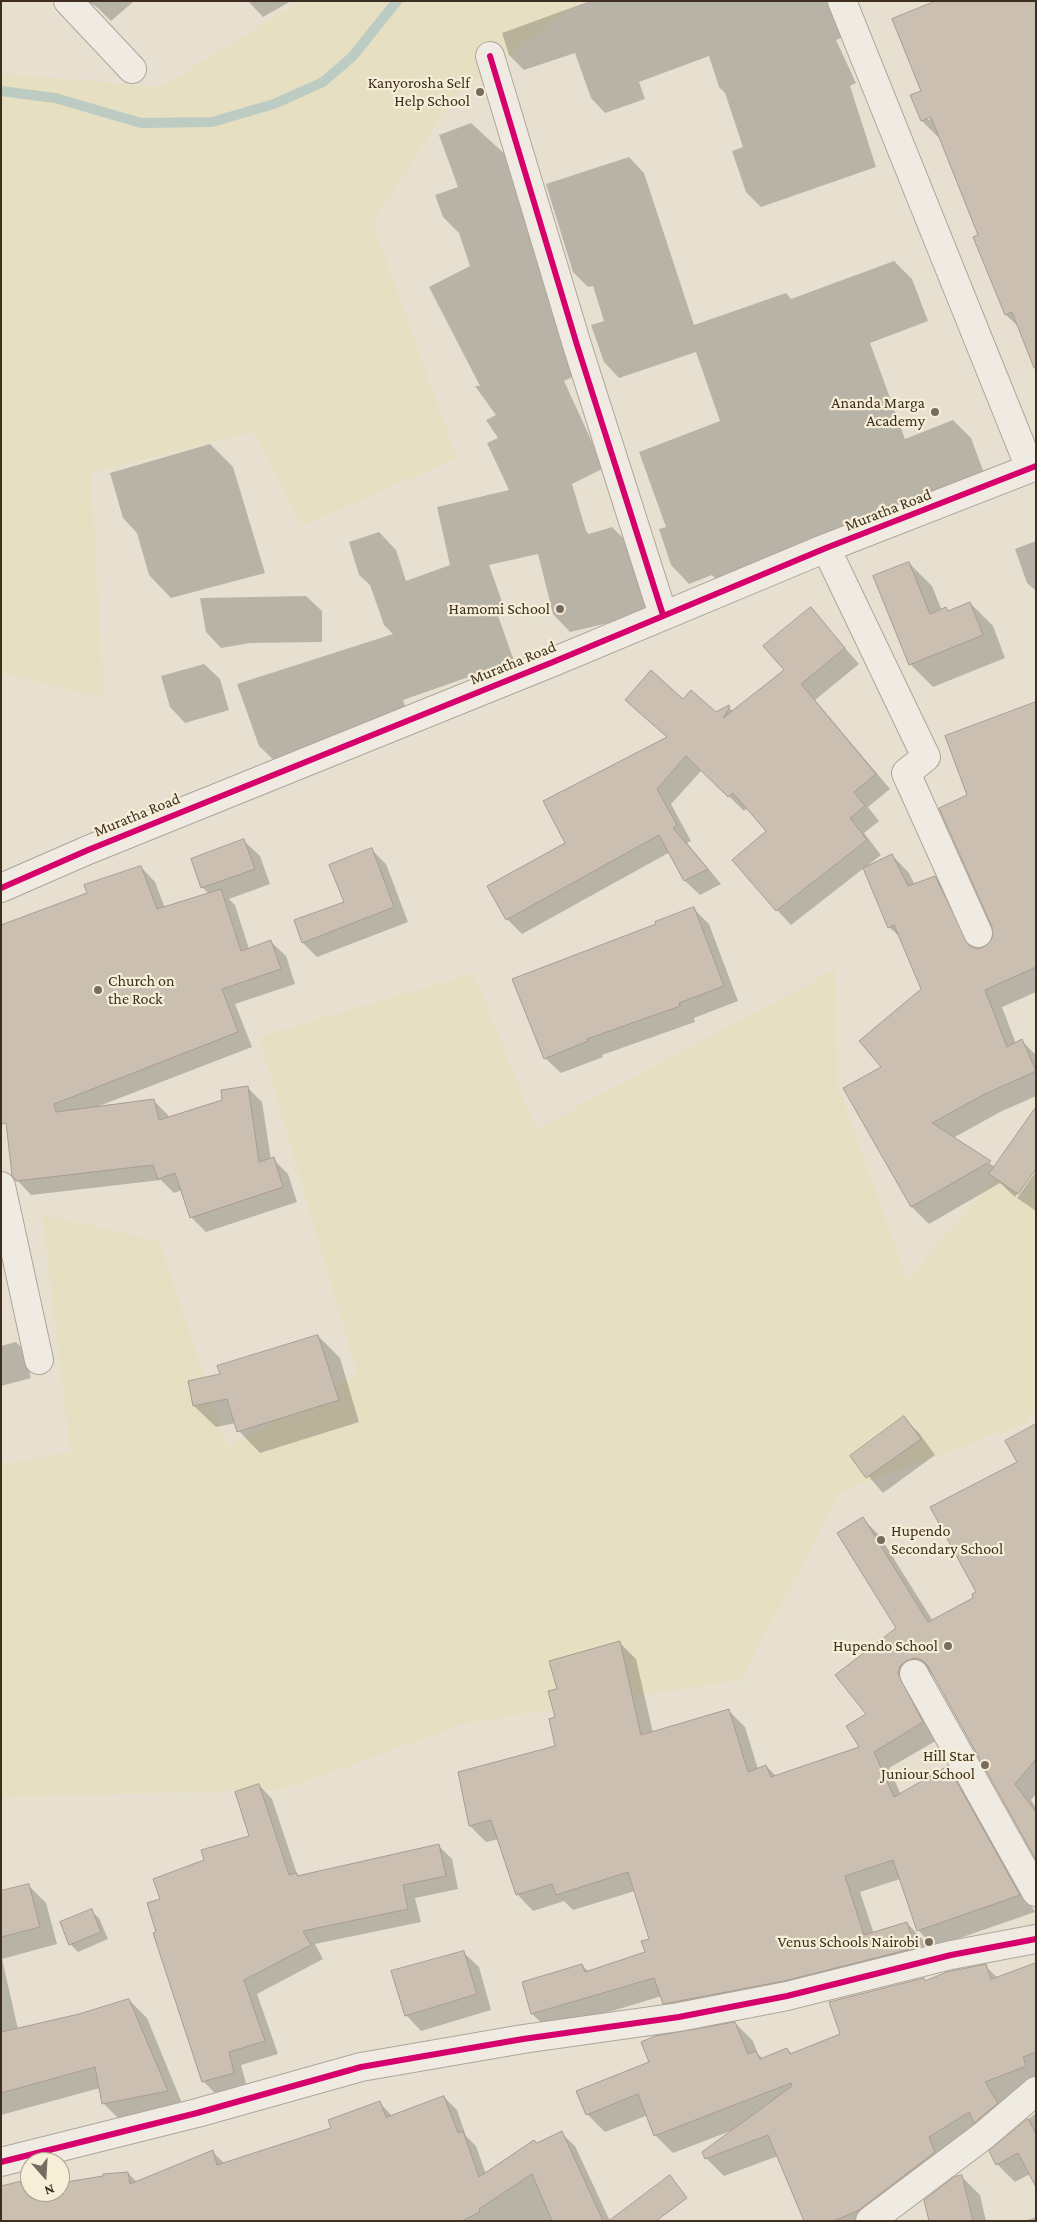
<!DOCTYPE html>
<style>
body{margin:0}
#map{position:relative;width:1037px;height:2222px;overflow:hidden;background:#e7e0d1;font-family:"Crimson Pro",serif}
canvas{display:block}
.frame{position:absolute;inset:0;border:2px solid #3d2e20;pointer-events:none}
.north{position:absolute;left:20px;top:2152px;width:50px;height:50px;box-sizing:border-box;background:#f7eed8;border:1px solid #ada18e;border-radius:50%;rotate:161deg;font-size:14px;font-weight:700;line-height:20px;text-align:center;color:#3d2e20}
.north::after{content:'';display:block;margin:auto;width:18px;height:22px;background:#786c5e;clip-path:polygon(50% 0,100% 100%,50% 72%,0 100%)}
</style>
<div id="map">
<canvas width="1037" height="2222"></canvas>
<div class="frame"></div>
<div class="north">N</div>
</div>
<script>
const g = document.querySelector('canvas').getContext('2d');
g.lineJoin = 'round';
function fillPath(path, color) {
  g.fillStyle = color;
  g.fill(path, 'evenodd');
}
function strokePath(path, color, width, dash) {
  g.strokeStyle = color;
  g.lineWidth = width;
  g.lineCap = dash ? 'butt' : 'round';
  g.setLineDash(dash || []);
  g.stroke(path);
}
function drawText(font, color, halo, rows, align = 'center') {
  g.font = font + ' "Crimson Pro",serif';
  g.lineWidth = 4.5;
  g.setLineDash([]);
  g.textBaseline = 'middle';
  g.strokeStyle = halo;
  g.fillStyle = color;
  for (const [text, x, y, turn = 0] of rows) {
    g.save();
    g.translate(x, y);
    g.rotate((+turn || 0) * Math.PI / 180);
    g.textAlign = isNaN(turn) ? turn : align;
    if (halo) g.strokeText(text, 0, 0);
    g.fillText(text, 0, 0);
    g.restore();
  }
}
const farmland = new Path2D(`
 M300,1h283l-129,96 -81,126 84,235 -155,68 -48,-94 -163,41 13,226 -103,-26v-600l160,14z
 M836,969l2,117 69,193 129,-147v273l-8,17 -187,70 -100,188 -274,43 -183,66 -283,9v-334l69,-12 -28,-238 117,27 69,206 129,-73 -98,-337 215,-64 62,156z`);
const shadow = new Path2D(`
 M79,1h55l-23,20 -13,-13 -6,-4 -10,1z
 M248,1h43l-28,16z
 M590,1h243l10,36 -7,3 20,43 -6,3 26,81 -115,40 -15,-15 -14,-41 11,-4 -18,-54 -6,-6 -10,-31 -70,26 6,17 -40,14 -14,-15 -16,-45 -51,17 -15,-15 -7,-22z
 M1036,1v369l-16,-42 -14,-13 -31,-77 5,-2 -40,-100 -2,1 -16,-16 1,-30zM938,115l-10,5v-3z
 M471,123l38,35 72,215 -17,8 40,87 -32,16 14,47 3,3 23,-7 18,18 27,70 -36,5 -51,12 -17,-18 -15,-60 -49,11 16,45 -8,3 17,48 -111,39 6,18 -132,45 -18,-17 -22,-62 156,-50 -9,-9 -14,-40 -11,-10 -10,-33 30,-10 17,18 10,31 44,-16 -13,-58 72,-17 -22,-47 11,-5 -12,-18 10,-5 -21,-29h5l-51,-99 41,-21 -11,-33 -16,-16 -8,-22 23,-8 -19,-52z
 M629,157l15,16 50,152 92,-32 5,6 103,-38 18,18 16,42 -58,22 35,96 48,-19 18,18 13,35 -230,89 6,13 -41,7 -7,-7 -23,9 -18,-19 -12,-36 7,-2 -27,-75 81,-31 -24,-69 -77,26 -15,-16 -13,-37 13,-4 -11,-35 -5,1 -15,-15 -27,-88z
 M210,444l23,23 32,106 -94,25 -22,-23 -12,-42 -14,-15 -13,-45z
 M1036,541v50l-9,-8 -12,-34z
 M909,563l23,23 10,25 4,-2 3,3 21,-9 23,23 12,32 -72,29 -23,-23z
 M306,596l16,15v31l-72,1 -29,5 -15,-16 -6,-34z
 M811,609l48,55 -44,36 75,89 -22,18 11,14 -15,12 17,22 -14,11 25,-11 17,18 6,12 20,-8 17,18 25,55 7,-1 8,-7 3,-8 -26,-138 67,-93v289l-34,15 14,37 6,-3 14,14v41l-36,16 -47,26 42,29h41l-21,30 -15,-14 -71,41 -17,-17 -68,-118 39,-22 39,-77 -21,-52 -12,-11 -25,-59 -73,57 -14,-15 -9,-78 -21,-24 -3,3 -42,-41 -31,34 20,37 -4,2 34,41 -21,11 -15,-14 -15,-29 -148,82 -15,-15 59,-75 102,-106 -27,-24 42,-14 33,13 12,-6 5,4 52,-40z
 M204,664l16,15 9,31 -44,13 -15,-16 -9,-31z
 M244,841l16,15 10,28 -41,15 6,6 14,44 22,-7 15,14 9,28 -60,20 17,43 -153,59 54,-6 15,15 1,4 55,-18 23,-14 15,15 9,58 2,-1 15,15 9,28 -91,30 -15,-15 -9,-27 -8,3 -13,-13 -130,15 -14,-15 72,-286 52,-27 14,15 10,26 44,-14 -7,-7z
 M372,850l14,14 22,58 -91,35 -14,-14 42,-40z
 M694,909l15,15 29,77 -44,17 1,4 -93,33 1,2 -42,16 -16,-15 113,-133z
 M1036,1171v40l-19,-13z
 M318,1336l22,22 19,64 -99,31 -21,-22 -3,-8 -20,4 -22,-21 27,-31z
 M16,1342l8,8 7,28 -30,8v-40z
 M904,1418l15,15 16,22 -52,38 -32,-37z
 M1036,1425v369l-5,6 5,8v49l-102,-182 -12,2 17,62 -50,29 12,27 46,-28 16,17 72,128 -101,35 -16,-17 -18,-51 -40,13 14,42 33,-11 16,17 7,24 -250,55 -16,-16 -2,-7 -113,34 -17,-16 -9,-31 59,-18 7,7 57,-19 5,-14 -16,-48 -62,19 -9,-9 -31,10 -16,-17 -18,-55 -13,3 -16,-16 -11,-53 97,-26 3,-57 61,-47 16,16 17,74 75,-23 17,17 13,42 8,-3 10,10 85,-28 7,-34 29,-86 -34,-109 16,16 54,86 42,-23 43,-136z
 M259,1785l13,14 26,78 140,-32 14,14 6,30 -43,9 6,24 -106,22 8,15 -66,35 21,60 -37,11 6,22 -31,7 -13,-13 -46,-148 5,-33 44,-39 44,-24z
 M28,1885l18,18 11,41 -55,15 16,70 61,-14 50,-15 18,18 37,90 -63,13 -18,-18 -3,-15 -99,27v-223z
 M91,1911l8,7 9,21 -30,13 -8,-8z
 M463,1952l16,15 12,43 -70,21 -15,-16z
 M1036,1964v140l-149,117h-81l-28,-65 -54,20 -18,-18 27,-28 -60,23 -18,-18 -7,-20 -43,17 -18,-18 64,-51 84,-40 18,18 5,13 5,5 24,-10 5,5 50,-20 81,-55 3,3 59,-16 13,12z
 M444,2097l13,13 9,26 10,10 10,28 75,-41 14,13 35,75h-253l23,-118 12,13z
 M1036,2113v71l-6,-10 -15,8 -18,-18 -7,-13z
 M213,2152l12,12 -224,57 29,-40v11h30v-11l4,3 64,-11 9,9z
 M962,2177l18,18 6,26h-55z
 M1036,2217v4h-12z`);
const stream = new Path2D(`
 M1,91l54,7 86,25 71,-1 62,-18 49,-22 29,-25 45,-56`);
const building = new Path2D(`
 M936,1h100v367h-2l-22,-56 -7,3 -32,-78 5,-2 -47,-118 -10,4 -11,-26 11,-4 -29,-72z
 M909,562l21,52 16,-7 2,4 22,-9 13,33 -74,30 -36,-89z
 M811,607l34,41 -44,36 75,90 -22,18 11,14 -15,12 17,22 -91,71 -44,-51 34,-29 -33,-38 -5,4 -42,-41 -29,33 20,36 -4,3 35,41 -24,12 -25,-46 -153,85 -19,-34 78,-43 -22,-42 124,-64 -42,-37 26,-30 32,29 8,-9 25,22 13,-7 1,2 -7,11 61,-48 -21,-24z
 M1036,702v265l-51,23 22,57 15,-8 14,32 -53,24 -51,28 59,38 -80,46 -68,-119 38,-21 -22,-26 62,-52 -27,-64 -6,3 -25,-60 29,-14 16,32 27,-10 34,69 8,4 7,-2 6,-5 3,-7 -1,-8 -53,-119 28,-13 -22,-59z
 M244,839l11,30 -54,19 -10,-29z
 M372,848l22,59 -92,36 -8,-23 50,-18 -15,-37z
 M141,866l16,43 64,-20 20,62 30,-11 10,29 -59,20 16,43 -184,72 2,8 98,-13 5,21 63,-20 -1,-10 27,-4 11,76 15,-5 9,30 -93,31 -15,-45 -17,6 -5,-14 -137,16 -4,-6 -6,-52 -5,1v-199l86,-32 -3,-8z
 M694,907l30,79 -45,17 1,3 -93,33 1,2 -44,18 -32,-80 144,-55 -1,-2z
 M1036,1107v62l-18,25 -29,-20z
 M318,1335l21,65 -102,32 -10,-33 -34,7 -5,-25 32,-7 -3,-8z
 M904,1416l17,23 -55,39 -16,-22z
 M1036,1424v335l-21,25 21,28v48l-108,-194 -6,-6 -8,-2 -8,3 -6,5 -2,8 25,48 -49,30 20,45 54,-31 72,129 -103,36 -24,-71 -48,16 19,59 43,-13 8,26 -131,33 -121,23 -9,-26 -123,36 -9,-32 60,-18 3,8 60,-20 -4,-11 8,-2 -21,-67 -72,23 -4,-11 -36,11 -25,-75 -22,6 -11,-54 97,-26 -6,-27 6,-2 -7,-26 9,-2 -8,-28 71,-20 21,94 88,-26 19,63 18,-7 5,12 88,-30 -13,-21 20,-12 -31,-39 61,-47 -59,-95 26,-16 65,105 45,-24 -1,-4 4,-2 -46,-85 87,-45 -12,-21z
 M259,1784l30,91 8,-2v3l142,-32 7,32 -43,9 5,24 -105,22 8,14 -67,35 21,61 -36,11 5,21 -32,9 -49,-149 3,-1 -9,-29 13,-4 -7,-20 51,-19 -3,-10 48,-14 -14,-44z
 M29,1884l11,43 -39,10v-46z
 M92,1909l9,23 -32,13 -9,-23z
 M464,1951l13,43 -72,22 -14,-45z
 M1036,1963v89l-13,5 3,9 -41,16 13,21 -24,20 -5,-11 -40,25 6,15 -76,58 -25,11h-30l-36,-86 -63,24 -3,-7 90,-66 -1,-3 -137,53 -16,-42 -52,21 -10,-24 73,-29 -8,-20 14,-6 80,-14 13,32 8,-3 4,8 27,-11 3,6 50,-20 -11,-32 95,-24 1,3 22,-9 39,-8 5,15z
 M129,1999l39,92 -66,13 -7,-37 -94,26v-61l78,-18z
 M444,2096l14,37 5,-2 16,46 55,-37 3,3 25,-12 41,90h-51l-20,-47 -53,35 1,3 -18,9h-461v-35l29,-7v13h30v-9l43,-7v-2l25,-2 2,12 83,-34 4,15 114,-37 -3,-8 52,-19 6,16z
 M1028,2119l8,15v53l-18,-34 -22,12 -7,-14z
 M670,2175l17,23 -31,23h-47z
 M962,2175l11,46h-44l-5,-21 30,-23z`);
const street = new Path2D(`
 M68,1l64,68
 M842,1l188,467
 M490,56l87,289 86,270
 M826,548l100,209 -20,16 72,160
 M1,888l87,-38 465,-188 273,-114 210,-82
 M1,1186l38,174
 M914,1674l122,218
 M1,2162l196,-49 164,-46 162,-28 156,-22 108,-21 164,-41 85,-16
 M870,2221l113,-85 53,-45`);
const cycleway = new Path2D(`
 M490,56l87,289 86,270
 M1,888l87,-38 465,-188 273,-114 210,-82
 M1,2162l196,-49 164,-46 162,-28 156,-22 108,-21 164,-41 85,-16`);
const markers = [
 [480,92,5,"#786c5e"],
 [935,412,5,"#786c5e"],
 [560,609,5,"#786c5e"],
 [98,990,5,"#786c5e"],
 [881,1540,5,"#786c5e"],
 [948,1646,5,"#786c5e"],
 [985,1765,5,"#786c5e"],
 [929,1942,5,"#786c5e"]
];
const poiNames = [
 ["Kanyorosha Self",470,83],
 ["Help School",470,101],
 ["Ananda Marga",925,403],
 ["Academy",925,421],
 ["Hamomi School",550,609],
 ["Church on",108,981,"left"],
 ["the Rock",108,999,"left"],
 ["Hupendo",891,1531,"left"],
 ["Secondary School",891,1549,"left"],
 ["Hupendo School",938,1646],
 ["Hill Star",975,1756],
 ["Juniour School",975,1774],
 ["Venus Schools Nairobi",919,1942]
];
const streetNames = [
 ["Muratha Road",888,510,-21],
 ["Muratha Road",513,663,-22],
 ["Muratha Road",137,815,-22]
];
fillPath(farmland, '#e6dfc2');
fillPath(shadow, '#0003');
strokePath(stream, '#bcccc2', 10);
fillPath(building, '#cbbfb2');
strokePath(building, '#a89c90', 1);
strokePath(street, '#ada599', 30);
strokePath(street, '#efebe3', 28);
strokePath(cycleway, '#d6006c', 6);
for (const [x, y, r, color] of markers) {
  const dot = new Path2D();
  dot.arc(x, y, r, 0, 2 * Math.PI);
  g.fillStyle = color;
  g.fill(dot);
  strokePath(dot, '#f7eed8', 2);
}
drawText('16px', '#3d2e20', '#f7eed8', poiNames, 'right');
drawText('16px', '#3d2e20', '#f7eed8', streetNames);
</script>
